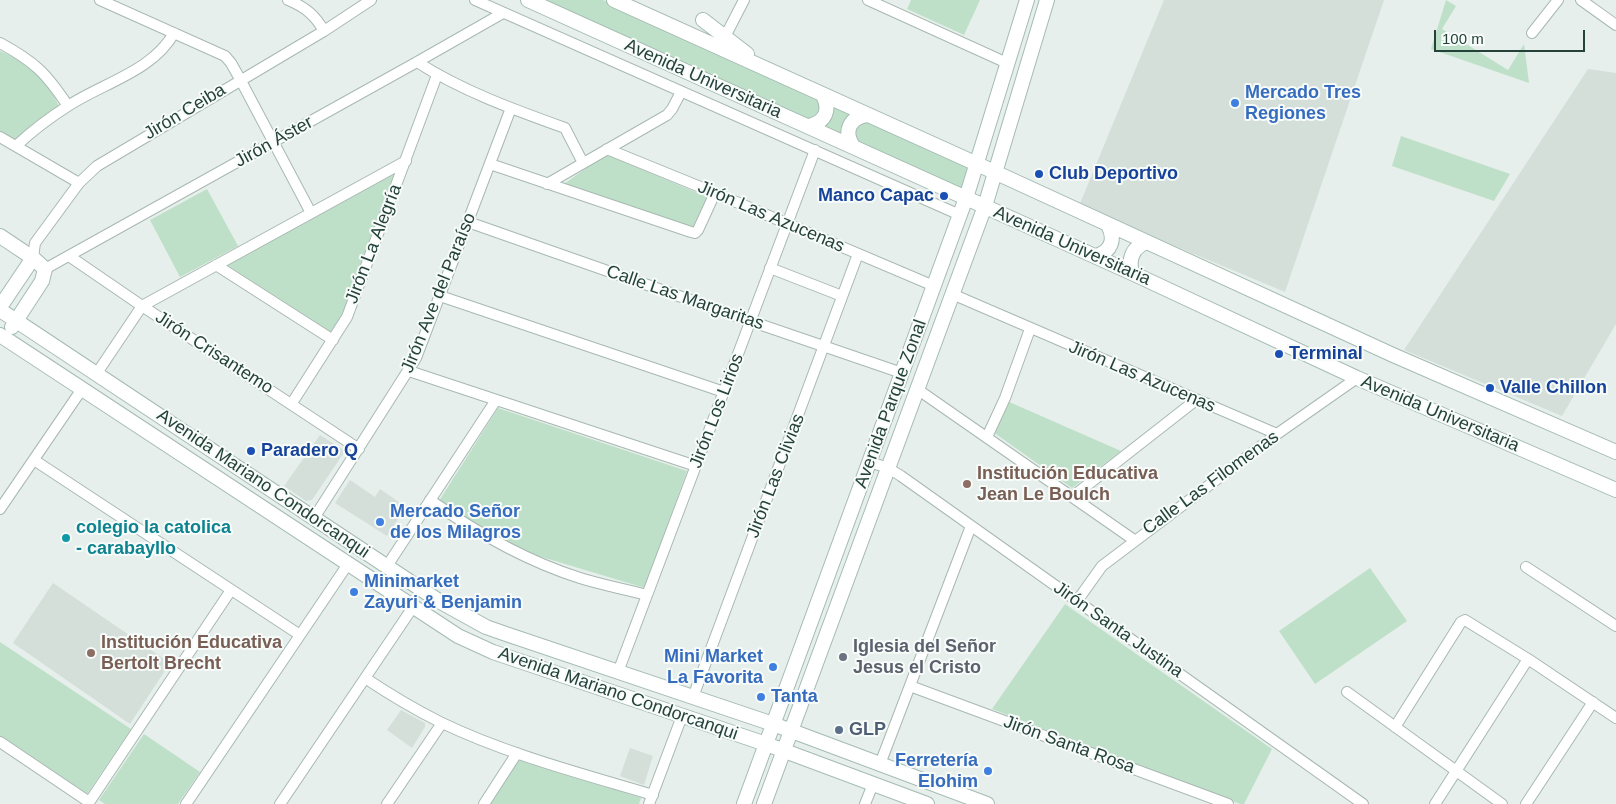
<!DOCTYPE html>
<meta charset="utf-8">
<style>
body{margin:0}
#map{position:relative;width:1616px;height:804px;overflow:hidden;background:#e6efeb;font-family:Arial,sans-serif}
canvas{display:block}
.scale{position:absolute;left:1434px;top:30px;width:151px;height:22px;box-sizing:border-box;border:2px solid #24423a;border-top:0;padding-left:6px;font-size:15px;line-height:18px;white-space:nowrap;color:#24423a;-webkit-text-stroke:4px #f7fbf9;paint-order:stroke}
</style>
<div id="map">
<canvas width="1616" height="804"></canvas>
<div class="scale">100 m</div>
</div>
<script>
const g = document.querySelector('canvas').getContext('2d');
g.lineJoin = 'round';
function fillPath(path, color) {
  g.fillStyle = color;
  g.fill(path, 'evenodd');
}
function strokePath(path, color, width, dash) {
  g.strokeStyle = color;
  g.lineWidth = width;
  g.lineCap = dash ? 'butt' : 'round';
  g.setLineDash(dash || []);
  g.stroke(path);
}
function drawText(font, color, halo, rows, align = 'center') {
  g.font = font + ' Arial,sans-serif';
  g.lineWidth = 4;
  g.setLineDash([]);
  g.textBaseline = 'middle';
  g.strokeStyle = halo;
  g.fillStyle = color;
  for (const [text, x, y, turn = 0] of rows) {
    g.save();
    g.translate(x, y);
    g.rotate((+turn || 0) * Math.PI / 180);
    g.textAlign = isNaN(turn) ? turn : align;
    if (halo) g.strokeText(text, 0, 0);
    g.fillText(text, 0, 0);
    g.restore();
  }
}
const built = new Path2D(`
 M1164,0h220l-99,292 -206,-86z
 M1588,69l28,4v251l-54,92 -158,-66z
 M320,435l25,16 -33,49 -6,1 -22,-15z
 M350,480l25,17 5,-8 26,18 -19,29 -52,-33z
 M53,583l117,80 -40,61 -117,-81z
 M401,710l24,13v4l-13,21 -25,-18z
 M630,748l23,8 -9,29 -24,-9z`);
const green = new Path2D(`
 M540,0h63l368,166 -9,24z
 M911,0h69l-16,35 -57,-26z
 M1446,0l10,6 -14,23 66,41 16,-26 5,39 -98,-34z
 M0,51c27,11 47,28 59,55l-43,35 -16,-9z
 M1401,136l109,38 -16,27 -102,-35z
 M606,154l101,43 -14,30 -129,-43z
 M394,174l-49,135 -14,23 -104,-67z
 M207,189l31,57 -58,31 -30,-57z
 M1007,401l114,50 -49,37 -79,-56z
 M498,408l189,63 -42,117 -120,-36c-30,-12 -59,-32 -86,-51z
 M1370,568l37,53 -92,63 -36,-53z
 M1065,604l207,145 -28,55h-4l-248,-95z
 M0,642l131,87 -44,65 -87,-58z
 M144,734l56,38 -22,32h-73l-6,-4z
 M518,759l123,39 -2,6h-150z`);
const street = new Path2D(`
 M100,0l125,56 6,7 9,16 71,134
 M288,0c17,7 27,15 36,31
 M475,0l485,215
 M868,0l139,63
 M1581,0l35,25
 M728,31l16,-31
 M1532,33l26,-33
 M0,43c35,19 46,30 68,63
 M417,62c45,29 98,48 148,66l18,35
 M0,137l79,46
 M16,146c16,-15 33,-28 52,-40 35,-23 85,-35 106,-73
 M607,149l108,44 219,93
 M490,164l201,68 4,1 3,-3 17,-37
 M547,184l120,-69 5,-6 9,-17
 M468,222l282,99 152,52
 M69,256l73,50 217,143
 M33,258l2,-15 44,-60 18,-17 227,-135 47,-31
 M216,265l117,75
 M770,268l72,28
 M45,269l372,-207 86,-49
 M952,294l325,140
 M440,296l284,96
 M409,371l287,95
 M97,373l45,-67 264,-145
 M917,389l217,151
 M292,403l55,-86 90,-242
 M987,437l18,-39 25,-69
 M34,460l266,175
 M870,462l18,6 13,8 462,328
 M1072,497l124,-97
 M430,500c47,33 96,61 150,78 22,7 45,11 67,17
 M0,509l82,-120
 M314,518l102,-160 95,-250
 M387,566l109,-166
 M1526,567l90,59
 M1077,601l25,-35 175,-132 80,-56
 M618,672l197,-522
 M365,678c24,16 49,31 75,44 66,32 143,52 213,73
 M910,686l318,118
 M1347,692l155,112
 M693,697l165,-443
 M1395,727l66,-105 4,-2 63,39 88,59
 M0,742l89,60
 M880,764l91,-238
 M88,804l143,-214
 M186,804l162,-240
 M280,804l133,-197
 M387,804l55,-81
 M484,804l33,-51
 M649,804l33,-88
 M865,804l8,-20
 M1435,804l93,-145
 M1526,804l67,-102`);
const secondary = new Path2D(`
 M528,0l604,273 225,105 259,112
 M614,0l363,164 416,191 223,97
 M703,20l44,34
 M809,126c17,-4 22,-17 13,-32
 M853,146c-10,-15 -3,-29 15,-31
 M0,236l33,22 12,11 -3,12 -30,46
 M1096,256c15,-4 20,-17 12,-31
 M1132,273c-4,-14 0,-25 14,-31
 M0,307l33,-49
 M0,310l439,291 47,26 20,7 267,90 214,80
 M0,335l458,301 35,16 273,92 161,60
 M744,804l222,-606 61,-198
 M764,804l221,-598 62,-206`);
const markers = [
 [1235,103,5,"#3f7fe0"],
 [1039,174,5,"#1a4fb4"],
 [944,196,5,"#1a4fb4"],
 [1279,354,5,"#1a4fb4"],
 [1490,388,5,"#1a4fb4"],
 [251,451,5,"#1a4fb4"],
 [967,484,5,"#8d6e63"],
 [380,522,5,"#3f7fe0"],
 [66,538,5,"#0f9aa8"],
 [354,592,5,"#3f7fe0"],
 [91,653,5,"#8d6e63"],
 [843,657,5,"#6b7280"],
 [773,667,5,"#3f7fe0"],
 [761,697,5,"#3f7fe0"],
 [839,730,5,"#5c6f8a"],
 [988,771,5,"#3f7fe0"]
];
const streetNames = [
 ["Avenida Universitaria",703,79,24],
 ["Jirón Ceiba",185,112,-31],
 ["Jirón Áster",274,142,-29],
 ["Jirón Las Azucenas",771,217,23],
 ["Jirón La Alegría",374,244,-69],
 ["Avenida Universitaria",1072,246,24],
 ["Jirón Ave del Paraíso",439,293,-68],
 ["Calle Las Margaritas",685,298,19],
 ["Jirón Crisantemo",214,353,33],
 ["Jirón Las Azucenas",1142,377,23],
 ["Avenida Parque Zonal",891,404,-70],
 ["Jirón Los Lirios",717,411,-69],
 ["Avenida Universitaria",1440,414,23],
 ["Jirón Las Clivias",776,476,-69],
 ["Calle Las Filomenas",1211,483,-36],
 ["Avenida Mariano Condorcanqui",263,484,34],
 ["Jirón Santa Justina",1118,630,35],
 ["Avenida Mariano Condorcanqui",618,694,19],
 ["Jirón Santa Rosa",1069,745,20]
];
const shopNames = [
 ["Mercado Tres",1245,93],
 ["Regiones",1245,114],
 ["Mercado Señor",390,512],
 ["de los Milagros",390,533],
 ["Minimarket",364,582],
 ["Zayuri & Benjamin",364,603],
 ["Mini Market",763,657,"right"],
 ["La Favorita",763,678,"right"],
 ["Tanta",771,697],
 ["Ferretería",978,761,"right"],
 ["Elohim",978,782,"right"]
];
const transitNames = [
 ["Club Deportivo",1049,174],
 ["Manco Capac",934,196,"right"],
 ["Terminal",1289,354],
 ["Valle Chillon",1500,388],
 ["Paradero Q",261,451]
];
const educationNames = [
 ["Institución Educativa",977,474],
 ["Jean Le Boulch",977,495],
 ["Institución Educativa",101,643],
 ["Bertolt Brecht",101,664]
];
const cultureNames = [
 ["colegio la catolica",76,528],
 ["- carabayllo",76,549]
];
const worshipNames = [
 ["Iglesia del Señor",853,647],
 ["Jesus el Cristo",853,668]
];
const serviceNames = [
 ["GLP",849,730]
];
fillPath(built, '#d4dfda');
fillPath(green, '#bfe0c8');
strokePath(street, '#a8b8b2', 12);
strokePath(secondary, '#a4bbb3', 16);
strokePath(street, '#fff', 10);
strokePath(secondary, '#fff', 14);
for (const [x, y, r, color] of markers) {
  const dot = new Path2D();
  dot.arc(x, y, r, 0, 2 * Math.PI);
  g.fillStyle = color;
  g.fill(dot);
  strokePath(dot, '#f7fbf9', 2);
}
drawText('18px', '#24423a', '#f7fbf9', streetNames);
drawText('bold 18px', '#366cbe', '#f7fbf9', shopNames, 'left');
drawText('bold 18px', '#164399', '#f7fbf9', transitNames, 'left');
drawText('bold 18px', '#785e54', '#f7fbf9', educationNames, 'left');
drawText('bold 18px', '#0d838f', '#f7fbf9', cultureNames, 'left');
drawText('bold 18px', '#5b616d', '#f7fbf9', worshipNames, 'left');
drawText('bold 18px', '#4e5e75', '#f7fbf9', serviceNames, 'left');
</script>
